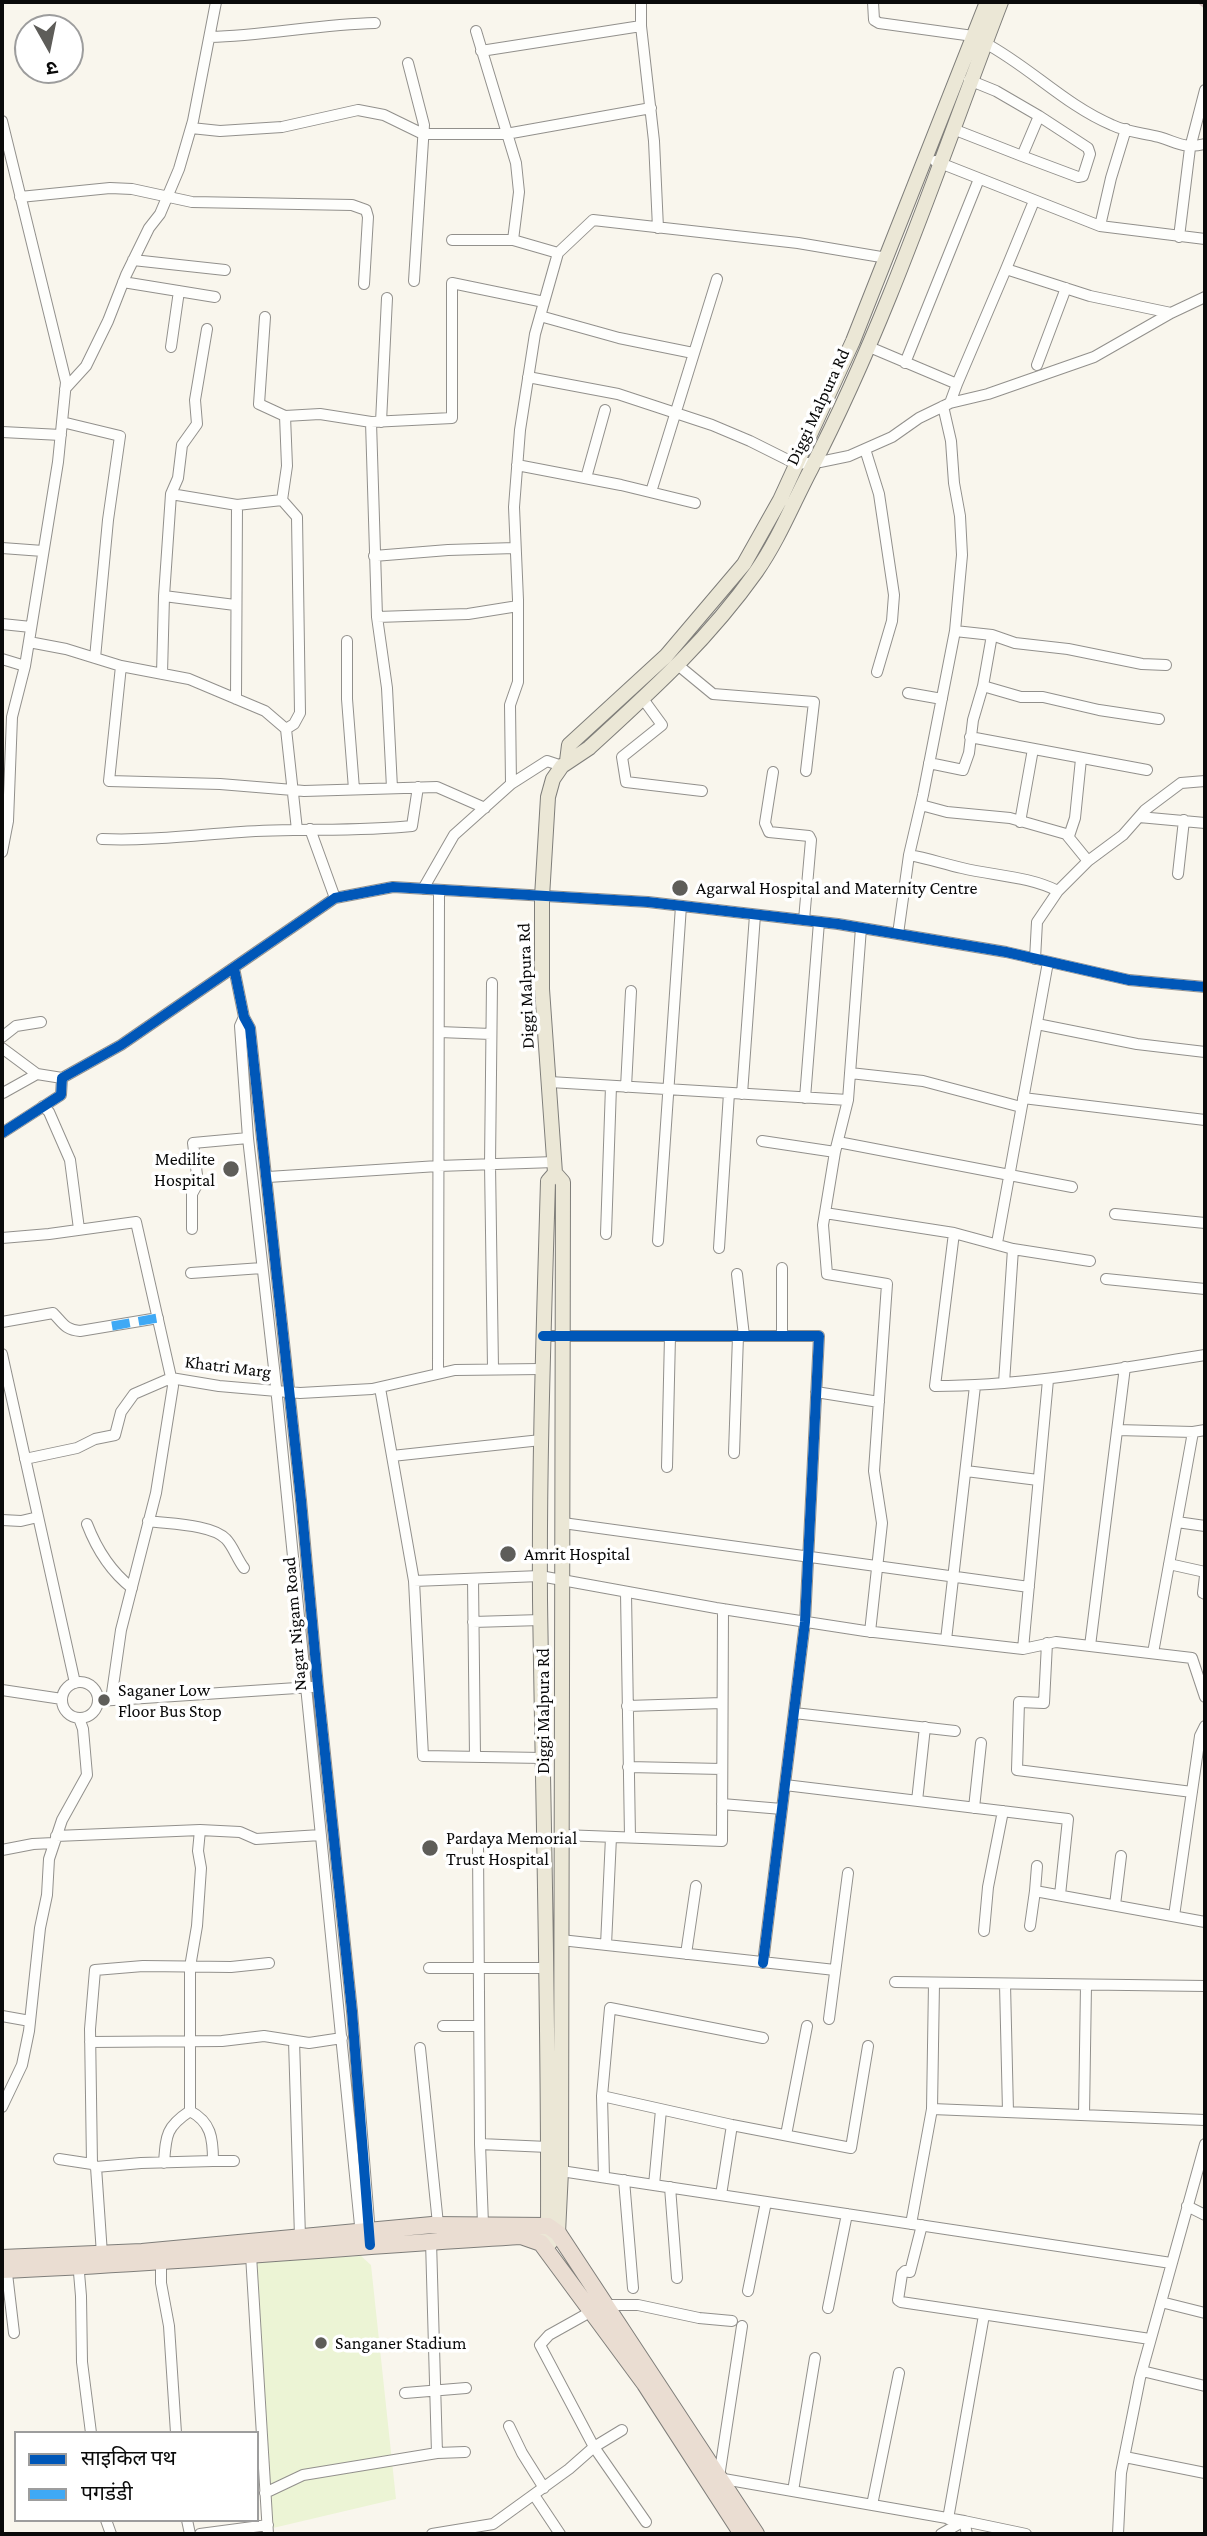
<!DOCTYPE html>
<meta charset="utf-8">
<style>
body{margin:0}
#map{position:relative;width:1207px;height:2536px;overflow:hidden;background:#f9f6ed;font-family:"Crimson Pro","Noto Sans Devanagari",serif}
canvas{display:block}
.frame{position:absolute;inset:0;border:4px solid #0a0a0a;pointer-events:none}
.legend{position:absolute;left:14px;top:2431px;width:245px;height:91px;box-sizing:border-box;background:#fff;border:2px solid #9d9d9d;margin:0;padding:9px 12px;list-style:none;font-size:21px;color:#0a0a0a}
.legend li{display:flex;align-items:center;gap:14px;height:35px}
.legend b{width:35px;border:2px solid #9d9d9d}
.north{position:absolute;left:14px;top:14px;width:70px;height:70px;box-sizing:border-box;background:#fff;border:2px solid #9d9d9d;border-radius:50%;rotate:171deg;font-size:19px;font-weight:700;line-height:28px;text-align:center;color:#0a0a0a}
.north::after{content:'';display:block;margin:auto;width:24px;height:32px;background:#5e5d59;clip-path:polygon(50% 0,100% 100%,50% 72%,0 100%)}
</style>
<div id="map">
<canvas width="1207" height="2536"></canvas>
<div class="frame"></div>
<ul class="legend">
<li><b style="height:9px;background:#0057b8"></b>साइकिल पथ</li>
<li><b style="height:9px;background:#3fa9f5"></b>पगडंडी</li>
</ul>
<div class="north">उ</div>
</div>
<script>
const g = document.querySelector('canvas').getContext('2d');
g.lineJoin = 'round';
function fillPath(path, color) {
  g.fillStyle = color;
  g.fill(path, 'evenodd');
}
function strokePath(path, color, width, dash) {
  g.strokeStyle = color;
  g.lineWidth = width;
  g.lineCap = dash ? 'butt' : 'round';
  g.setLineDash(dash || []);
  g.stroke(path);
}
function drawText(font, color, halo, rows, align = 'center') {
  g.font = font + ' "Crimson Pro",serif';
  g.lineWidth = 7;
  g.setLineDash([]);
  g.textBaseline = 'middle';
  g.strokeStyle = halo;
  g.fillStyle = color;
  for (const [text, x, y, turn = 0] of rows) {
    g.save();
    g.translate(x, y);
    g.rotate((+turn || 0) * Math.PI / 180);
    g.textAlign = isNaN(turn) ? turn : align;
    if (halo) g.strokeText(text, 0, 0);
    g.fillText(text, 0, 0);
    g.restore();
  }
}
const pitch = new Path2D(`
 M361,2256l10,9 25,234 -123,29 -16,-266z`);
const minor = new Path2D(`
 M641,2v24
 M873,2l1,18 5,3 94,13
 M476,31l40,132 3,29 -6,48
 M210,37c55,-1 109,-13 165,-14
 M985,43c45,24 80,62 127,82 14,7 32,8 47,12 20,6 25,12 46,7
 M481,51l160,-25 13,115 4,87
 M408,63l16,62 -10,156
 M2,121l64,261 -8,80 -33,204 -23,-7
 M191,128l29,3 62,-4 76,-17 26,5 39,19h83l145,-26
 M953,129l69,27 17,-40 -43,-25 -27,-11
 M1022,156l56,21 5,-1 7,-22 -2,-6 -49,-32
 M935,161l165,65 105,13
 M20,197l90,-9 22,1 60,13 160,3 14,5 2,7 -4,67
 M1100,226l11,-48 15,-49
 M1179,237l11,-89 15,-58
 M452,240h61l45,13
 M133,260l92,10
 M1006,269l28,-68
 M123,282l92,15
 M540,316l79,22 74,15
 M265,317l-6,87 26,12
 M867,346l90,38 -7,19
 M171,347l8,-56
 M905,363l74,-184
 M1037,365l29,-77
 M528,377l90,17 94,31 38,16 46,23 24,-2 29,-6 43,-19 27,-19 31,-15 38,-9 106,-37 77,-44 34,-16
 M957,384l49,-115 84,27 81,17
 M65,389l21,-23 22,-45 18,-46 23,-47 11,-14 19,-45 14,-48 23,-119
 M62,422l58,14 -12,84 -13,138
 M381,422l6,-124
 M2,432l59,3
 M865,449l14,45 15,101 -2,26 -15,51
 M517,465l104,20 74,18
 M586,478l19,-68
 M651,492l66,-213
 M171,494l66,11 45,-5 5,-34 -2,-50 35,-2 51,8
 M282,500l15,17 3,196 -6,11 -8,5
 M2,548l41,3
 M374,556l74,-6 67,-2
 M164,596l71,9
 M377,617l91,-3 50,-8
 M2,624l29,3
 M955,631l37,4 23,8 53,6 74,15 24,1
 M347,641v58l7,90
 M29,642l37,7 55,17
 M679,666l34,28 101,8 -8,69
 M162,674l2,-78 7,-102 7,-16 4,-33 15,-21 -2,-24 12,-71
 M983,686l38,11h22l56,13 60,9
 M908,693l34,6
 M236,699l1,-194
 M643,699l19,26 -40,32 4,25 76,9
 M970,737l177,33
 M929,763l34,7 6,-17 4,-33 10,-34 9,-51
 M773,772l-8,51 4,9 40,4 2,4 -7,80
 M511,784l-1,-79 8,-23v-82l-4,-93 6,-77 15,-96 23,-81 35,-33 205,23 89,15
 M392,788l-5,-100 -10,-71 -6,-195 81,-4v-135l92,19
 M921,805l26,7 63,6 56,16 22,27
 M1139,817l66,6
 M1020,822l13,-73
 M310,829l25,69
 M297,830l-11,-101 -21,-18 -76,-32 -68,-13 -12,115 111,3 73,6 11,1 133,-4 48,21
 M1069,836l6,-18 6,-59
 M102,839c47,2 92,-4 139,-7 57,-4 115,0 171,-6l6,-39
 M2,852l6,-31 4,-104 13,-51
 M909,855c18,3 35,9 53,13 33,8 66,8 96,23
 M1178,874l6,-54
 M423,889l31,-54 57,-51 36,-23 15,5
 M861,928l-13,172 -13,52 -12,73 4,49 60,10 -13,187 8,52 -12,109
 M898,934l11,-79 14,-60 32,-164 7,-76 -2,-39 -6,-33 -3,-42 -8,-35
 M1035,959l2,-37 21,-31 30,-30 35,-26 22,-25 36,-27 24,-2
 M234,968l10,49 6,11 51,472 17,187 34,324 18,223
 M492,983l-2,181 3,204
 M244,1017l-4,9 8,112 27,239 86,858
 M1037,1024l100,20 68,8
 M439,1032l52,2
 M2,1037l14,-11 25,-4
 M2,1048l35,26
 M850,1073l73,8 98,26
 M550,1082l298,18
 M626,1087l5,-96
 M3,1093l34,-19 25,4
 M742,1094l13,-179
 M805,1098l14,-176
 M1023,1098l182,22
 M43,1106l6,6 21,48 9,69
 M2,1133l59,-38 1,-17 59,-33 214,-147 58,-11 255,15 190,22 168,28 123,28 76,7
 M762,1141l73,11
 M838,1142l234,45
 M268,1177l170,-11 117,-4
 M825,1213l129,20 59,16 77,12
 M1115,1214l90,9
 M192,1229v-35l6,-11 -5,-40 55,-5
 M954,1233l-19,153c91,0 180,-17 270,-31
 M606,1234l5,-148
 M2,1238l47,-4 87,-12 37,164 -17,107 -35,137 -10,70
 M658,1241l23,-335
 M997,1243l51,-281
 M719,1248l10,-155
 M782,1268v68
 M191,1273l71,-5
 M737,1274l7,62
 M1106,1279l99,10
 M2,1322l51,-9c10,10 12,17 27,18l78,-13
 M543,1336h276l-14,286 -42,341
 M2,1354l73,329
 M438,1373l1,-483
 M1004,1383l9,-134
 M380,1388l34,193 9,175 120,2
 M816,1392l63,10
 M1117,1430l76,2 12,-2
 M734,1453l4,-117
 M392,1456l149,-16
 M25,1459l52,-11 18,-9 20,-4 6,-23 13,-18 37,-16 48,8 81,7 72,-4 83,-19 87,-1
 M667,1467l3,-131
 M966,1471l72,9
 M2,1520l19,1 17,-4
 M148,1521c20,3 64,3 78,18 7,7 11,20 18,29
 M1177,1522l28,4
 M563,1523l466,64
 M87,1524c10,26 23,47 45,64
 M1169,1564l36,8
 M1205,1576l-2,17 2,1
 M473,1579l2,178
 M414,1581l126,-5 176,32 149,23 158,18 33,-7 136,16 13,39
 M626,1593l4,244
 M473,1622l68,-2
 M946,1640l29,-254
 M1047,1643l-3,60 -25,-1 -2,68 175,22
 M1090,1646l35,-279
 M1023,1649l25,-269
 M1153,1653l40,-221
 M62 1700a18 18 0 1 1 36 0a18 18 0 1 1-36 0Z
 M2,1690l60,9
 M98,1701l214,-14
 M627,1706l95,-3
 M794,1713l161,18
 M628,1767l94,2
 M785,1785l283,34 -8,76
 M917,1801l8,-74
 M722,1804l60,5
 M974,1808l7,-65
 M562,1835l160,6 1,-232
 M56,1836l144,-6
 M478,1844l2,300 68,3
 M2,1850l31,-6 21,-1
 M1035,1891l2,-25
 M1115,1905l6,-49
 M1174,1916l26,-180 5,-10
 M1030,1926l5,-35 170,31
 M984,1931l4,-44 15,-76
 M561,1940l274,30
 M606,1945l5,-108
 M686,1954l10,-68
 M429,1968h118
 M895,1982l310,4
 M1005,1984l3,128
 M2,2016l28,5
 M829,2019l19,-146
 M443,2026h34
 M294,2041l6,196
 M90,2042l132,-1 42,-5 45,7 33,-5
 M420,2048l18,176
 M602,2096l130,29 119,23 17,-102
 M2,2107l20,-42 7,-34 11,-103 7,-33 2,-36 13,-39 25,-45 -4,-46 -4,-11
 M932,2109l273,11
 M1084,2115l2,-130
 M786,2135l21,-109
 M480,2144l3,80
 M59,2159l33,5
 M213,2161h21
 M164,2163c2,-28 2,-36 26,-52
 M96,2167l45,-4 72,-2c0,-23 -2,-39 -23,-50v-144l7,-41 4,-58 -3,-17 2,-21 40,2 16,7 65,-4
 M561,2171l610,92
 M604,2177l-2,-81 8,-88 153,30
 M624,2180l9,108
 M654,2185l7,-75
 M670,2187l7,91
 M721,2195l11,-70
 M1187,2206l18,9
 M911,2224l21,-115 2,-126
 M922,2225l-12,47 -5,-1 -3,3 -4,26 3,2 249,37
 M102,2254l-6,-87 -4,-3 -2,-135 5,-59 48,-4 88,1 38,-4
 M251,2255l17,279
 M78,2261l3,35 1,66 9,71
 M161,2262v21l8,43 7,107
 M6,2265l8,68
 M748,2291l18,-89
 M1161,2302l44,11
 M606,2305h32l61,13 33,3
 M828,2308l19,-94
 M592,2311l-43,24 -9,10 54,102 52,75
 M1142,2371l63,15
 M405,2393l61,-5
 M509,2426l13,27 22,35
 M437,2453l28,-1
 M1125,2457l80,16
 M719,2477l23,-151
 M718,2478l246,43 3,13
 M793,2491l22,-133
 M265,2493l38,-18 134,-22 -6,-212
 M534,2495l26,39
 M872,2505l27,-132
 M948,2519l36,-204
 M106,2520l5,14
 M187,2520l3,14
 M200,2534l68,-9
 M432,2534l61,-10 76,-55 25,-22 28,-17
 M941,2534l23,-13 62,13
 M1118,2534l3,-61 19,-95 65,-234`);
const major = new Path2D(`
 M567,761l2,-16 97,-89 78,-92 36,-64 73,-159 134,-339
 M544,2235l4,-9c1,-209 -5,-417 -8,-626 -1,-139 4,-279 8,-419l7,-8
 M546,2248l12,-15 3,-62 2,-989 -8,-9 -13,-184v-92l6,-100 5,-18 9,-13 27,-18c61,-56 118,-107 167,-176 23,-33 37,-69 55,-103 77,-149 130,-311 190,-467`);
const highway = new Path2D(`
 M2,2258l140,-6 290,-27 116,1 10,7 198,301
 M2,2270c173,-7 346,-24 519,-34l20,7 104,141 97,150`);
const rail = new Path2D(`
 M1199,2l6,5`);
const quiet = new Path2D(`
 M112,1326l46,-8`);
const cycleway = new Path2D(`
 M234,968l10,49 6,11 51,472 17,187 34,324 18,234
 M2,1133l59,-38 1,-17 59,-33 214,-147 58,-11 255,15 190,22 168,28 123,28 76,7
 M543,1336h276l-14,286 -42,341`);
const markers = [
 [680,888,9,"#5e5d59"],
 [231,1169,9,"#5e5d59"],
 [508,1554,9,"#5e5d59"],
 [104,1700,7,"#5e5d59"],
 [430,1848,9,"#5e5d59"],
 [321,2343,7,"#5e5d59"]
];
const streetNames = [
 ["Diggi Malpura Rd",818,407,-65],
 ["Diggi Malpura Rd",526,986,-92],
 ["Khatri Marg",228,1367,7],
 ["Nagar Nigam Road",295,1624,-95],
 ["Diggi Malpura Rd",543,1711,-90]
];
const poiNames = [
 ["Agarwal Hospital and Maternity Centre",696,888],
 ["Medilite",215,1159,"right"],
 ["Hospital",215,1180,"right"],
 ["Amrit Hospital",524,1554],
 ["Saganer Low",118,1690],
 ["Floor Bus Stop",118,1711],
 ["Pardaya Memorial",446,1838],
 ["Trust Hospital",446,1859],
 ["Sanganer Stadium",335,2343]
];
fillPath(pitch, '#ecf4d5');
strokePath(minor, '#92908c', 12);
strokePath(major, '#7f7e7a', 16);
strokePath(highway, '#7f7e7a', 18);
strokePath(minor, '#fefefc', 10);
strokePath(major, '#ebe7d6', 14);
strokePath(highway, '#eaddd2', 16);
strokePath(rail, '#d7c2c2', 3.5);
strokePath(quiet, '#3fa9f5', 9, [18, 9]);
strokePath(cycleway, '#0057b8', 10);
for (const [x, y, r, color] of markers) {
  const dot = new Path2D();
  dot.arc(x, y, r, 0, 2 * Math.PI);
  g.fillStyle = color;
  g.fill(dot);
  strokePath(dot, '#fff', 2.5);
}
drawText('18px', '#0a0a0a', '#fff', streetNames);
drawText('18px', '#0a0a0a', '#fff', poiNames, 'left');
</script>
